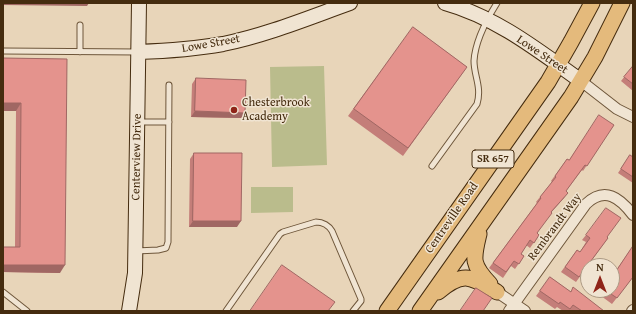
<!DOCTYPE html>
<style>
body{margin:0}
#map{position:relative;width:636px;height:314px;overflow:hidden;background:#e8d5b9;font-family:"Gentium Book Plus",serif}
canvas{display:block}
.frame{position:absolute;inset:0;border:4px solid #452c0f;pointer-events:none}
.north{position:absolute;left:580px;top:258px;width:40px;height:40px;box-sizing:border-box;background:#f0e4d2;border:1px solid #ac9a84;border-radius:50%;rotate:0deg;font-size:11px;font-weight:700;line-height:16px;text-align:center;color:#452c0f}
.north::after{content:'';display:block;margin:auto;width:14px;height:18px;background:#8f2418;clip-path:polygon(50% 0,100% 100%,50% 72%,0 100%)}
</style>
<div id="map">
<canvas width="636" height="314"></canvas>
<div class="frame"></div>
<div class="north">N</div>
</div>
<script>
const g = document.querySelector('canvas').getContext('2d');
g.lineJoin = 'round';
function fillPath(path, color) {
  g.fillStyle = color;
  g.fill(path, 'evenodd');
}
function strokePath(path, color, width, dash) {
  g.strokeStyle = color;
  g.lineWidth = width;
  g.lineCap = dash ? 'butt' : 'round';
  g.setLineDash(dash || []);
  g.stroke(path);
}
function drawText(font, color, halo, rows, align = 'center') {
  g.font = font + ' "Gentium Book Plus",serif';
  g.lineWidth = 3;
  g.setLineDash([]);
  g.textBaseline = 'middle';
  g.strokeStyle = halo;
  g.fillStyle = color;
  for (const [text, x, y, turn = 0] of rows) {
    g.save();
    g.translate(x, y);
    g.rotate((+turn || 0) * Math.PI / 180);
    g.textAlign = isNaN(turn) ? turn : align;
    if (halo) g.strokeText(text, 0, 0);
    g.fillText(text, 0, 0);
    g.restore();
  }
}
const green = new Path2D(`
 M324,66l3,99 -55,2 -2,-100z
 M251,187h42v25l-42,1z`);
const lane = new Path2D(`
 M80,25v27
 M3,51l134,1
 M138,122h31
 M432,166l45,-62c5,-17 -3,-28 -3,-43 1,-19 13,-42 23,-58
 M136,251l22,-1 8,-2 2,-6 1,-157
 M3,292l24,19
 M226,311l54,-77 3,-2 33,-10c7,0 13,4 16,9l29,68v2l-8,10`);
const street = new Path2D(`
 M581,81l36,28 16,8
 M497,292l28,19
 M509,311l77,-107c19,-18 34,-6 47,11
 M632,311l1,-1`);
const secondary = new Path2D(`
 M445,3c51,14 94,48 136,78
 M138,52c28,-1 57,-3 85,-8 44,-9 85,-26 127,-41
 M129,311l6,-38 4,-270`);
const primary = new Path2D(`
 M479,234c-6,25 -8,30 11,50
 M438,292c26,-22 33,-15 59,0
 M387,311l161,-229 23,-40 21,-39
 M420,311l151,-214 24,-40 27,-54`);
const wall = new Path2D(`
 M413,27l54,40 -64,89 -55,-40z
 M3,58l64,1 -7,214 -57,-1v-25h12l1,-136h-13z
 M633,66v25l-12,-10z
 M196,78l49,35 -4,5 -50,-1 1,-33z
 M614,125l-31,46 -1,-1 -16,21 -2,7 -13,14 -14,21 2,2 -9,13 -4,-3 -5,9 3,2 -9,13 -4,-3 -8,12 -14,-10 48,-65 -1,-1 16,-20 -1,-1 16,-22 2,1z
 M194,153l43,74h-48l1,-68z
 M630,155l3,2v26l-15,-10z
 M586,235l21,2 1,1 -32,44 -15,-10 16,-22 3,2 6,-10 -4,-2z
 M633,246v31l-21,27 -15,-11 1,-3h14l5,-21z
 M550,277l21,15 33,19h-33l-1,-1 -1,1h-6l-6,-4 -2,2 -19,-13z`);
const shadedWall = new Path2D(`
 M3,3h86l-2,3 -84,-1z
 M3,103h18l-5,8h-13z
 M195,111l50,2 -4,5 -50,-1z
 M568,193l-4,5 -17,19 4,-5z
 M193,221h48l-4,6h-48z
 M3,265h62l-5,8 -57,-1z`);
const building = new Path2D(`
 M413,27l54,40 -59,81 -54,-39z
 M3,58l64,1 -2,206h-62v-18h17l1,-144h-18z
 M633,66v18l-9,-7z
 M196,78l50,2 -1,33 -50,-2z
 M599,115l15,10 -27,41 -2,-1 -19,26 2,2 -17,19 1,1 -15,20 2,2 -5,8 -4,-3 -9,14 3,2 -5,8 -5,-3 -8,11 -13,-9 48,-65 -1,-1 16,-20 -1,-1 12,-17 2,1z
 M194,153h48l-1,68h-48z
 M630,155l3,2v20l-12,-8z
 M606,208l15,10 -14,19 1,1 -29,39 -14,-10 12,-17 3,2 10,-14 -4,-3z
 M633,246v31l-16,21 -12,-8h7v-19l3,-3 2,1z
 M282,265l53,37 -7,9h-78z
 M550,277l21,15 2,-5 31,24h-22l-9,-6 -3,4 -10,-7 -1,2 -19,-13z
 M476,288l16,10 -9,13h-23z`);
const markers = [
 [234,110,4,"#8f2418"]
];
const shields = [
 [493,159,42]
];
const shieldNames = [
 ["SR 657",493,159]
];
const streetNames = [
 ["Lowe Street",211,44,-10],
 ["Lowe Street",542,55,34],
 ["Centerview Drive",137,157,-89],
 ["Centreville Road",452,218,-55],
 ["Rembrandt Way",555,227,-53]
];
const poiNames = [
 ["Chesterbrook",242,103],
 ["Academy",242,117]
];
fillPath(green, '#babc8c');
strokePath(lane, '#6e563a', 7);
strokePath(street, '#6e563a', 12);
strokePath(secondary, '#452c0f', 16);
strokePath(primary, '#452c0f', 17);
strokePath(lane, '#f0e4d2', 5);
strokePath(street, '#f0e4d2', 10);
strokePath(secondary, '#f0e4d2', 14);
strokePath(primary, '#e4ba7c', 15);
fillPath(wall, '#c47e79');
fillPath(shadedWall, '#a06763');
fillPath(building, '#e4938d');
strokePath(building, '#a06763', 1);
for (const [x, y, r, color] of markers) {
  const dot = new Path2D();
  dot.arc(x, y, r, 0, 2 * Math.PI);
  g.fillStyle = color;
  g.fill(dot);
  strokePath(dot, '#f0e4d2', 1.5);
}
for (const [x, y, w] of shields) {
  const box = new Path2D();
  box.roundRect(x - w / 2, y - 9, w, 18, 3);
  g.fillStyle = '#f0e4d2';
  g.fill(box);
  strokePath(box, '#452c0f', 1);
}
drawText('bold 11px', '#452c0f', null, shieldNames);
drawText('12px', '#452c0f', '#f0e4d2', streetNames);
drawText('12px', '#452c0f', '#f0e4d2', poiNames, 'left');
</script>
